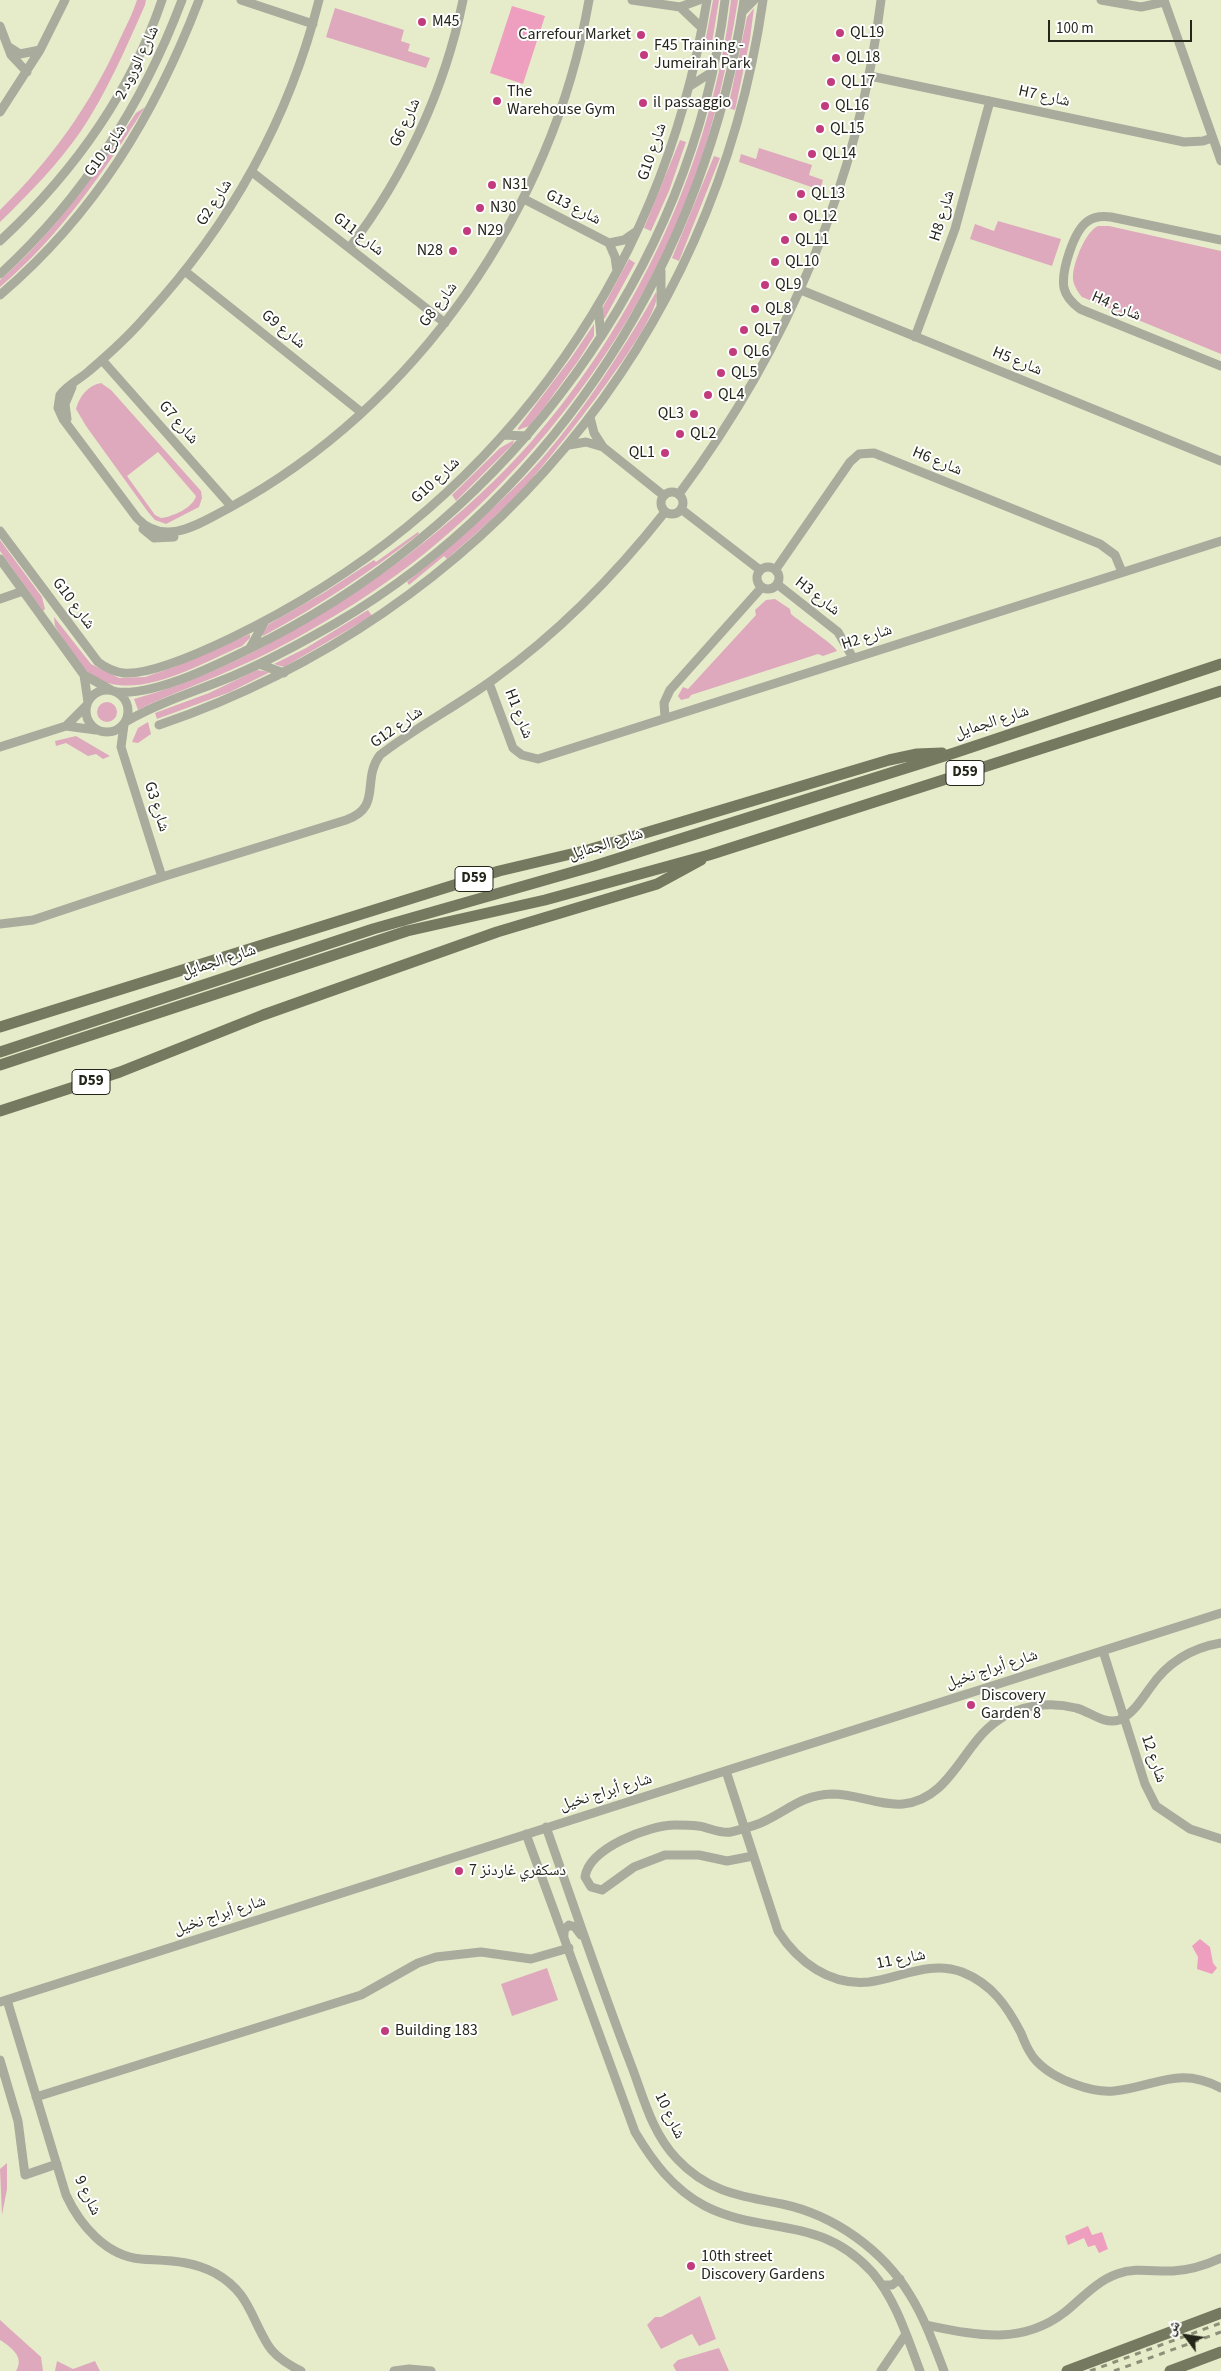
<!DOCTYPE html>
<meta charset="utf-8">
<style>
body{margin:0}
#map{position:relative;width:1221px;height:2371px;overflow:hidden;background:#e6ecca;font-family:"Source Sans 3","Noto Naskh Arabic",sans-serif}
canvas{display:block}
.north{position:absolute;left:1161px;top:2311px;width:50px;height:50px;-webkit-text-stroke:4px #fff;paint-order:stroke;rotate:301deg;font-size:14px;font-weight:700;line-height:20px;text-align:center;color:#24261a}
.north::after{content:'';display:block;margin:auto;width:18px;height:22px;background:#24261a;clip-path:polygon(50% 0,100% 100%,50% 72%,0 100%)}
.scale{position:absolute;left:1048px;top:20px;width:144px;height:22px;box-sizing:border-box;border:2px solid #24261a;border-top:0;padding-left:6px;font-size:15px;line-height:18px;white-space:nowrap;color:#24261a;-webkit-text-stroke:4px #fff;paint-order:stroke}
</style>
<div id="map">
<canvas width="1221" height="2371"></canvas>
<div class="north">ش</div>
<div class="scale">100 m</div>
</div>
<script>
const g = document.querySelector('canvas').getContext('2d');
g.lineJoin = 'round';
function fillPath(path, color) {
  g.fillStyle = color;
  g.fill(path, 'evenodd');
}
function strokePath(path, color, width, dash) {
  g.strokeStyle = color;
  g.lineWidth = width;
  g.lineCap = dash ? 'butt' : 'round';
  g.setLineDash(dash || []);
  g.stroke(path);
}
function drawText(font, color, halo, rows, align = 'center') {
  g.font = font + ' "Source Sans 3","Noto Naskh Arabic",sans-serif';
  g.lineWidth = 4;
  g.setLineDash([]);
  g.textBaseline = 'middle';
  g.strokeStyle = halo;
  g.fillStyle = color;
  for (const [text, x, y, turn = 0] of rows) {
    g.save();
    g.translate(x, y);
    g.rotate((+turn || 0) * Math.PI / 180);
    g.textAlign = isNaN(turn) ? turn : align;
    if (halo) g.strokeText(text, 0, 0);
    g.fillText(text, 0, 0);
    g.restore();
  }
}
const green = new Path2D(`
 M137,0h9l-1,5c-19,43 -38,87 -64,126 -23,33 -52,63 -81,91v-12c51,-50 91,-106 120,-171 6,-13 13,-26 17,-39z
 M713,0h6l-8,49 -7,-1z
 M731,0h7c-10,62 -23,122 -44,181 -60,166 -190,329 -340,423 -36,22 -73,44 -112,61 -34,16 -70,28 -104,45l-4,-11c59,-16 113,-42 165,-72 83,-47 169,-114 232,-185 106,-121 181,-282 200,-442z
 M335,8l69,22 -3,11 9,3 -2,7 22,7 -4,10 -100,-31z
 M754,8l-4,31 -15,71 -7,-2 19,-91z
 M145,107c-41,65 -86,130 -145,180v-7c55,-48 96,-107 136,-167z
 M680,140l6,2 -17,49 -18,40 -7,-3z
 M759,148l53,17 -3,10 14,5 -3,10 -81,-28 2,-8 15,5z
 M714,156l6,2 -41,103 -7,-3z
 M998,221l63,18 -9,27 -82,-27 5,-15 19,7z
 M1098,226h11l112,25v103l-139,-57c-5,-6 -10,-14 -9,-22 1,-14 13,-44 25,-49z
 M629,259l6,4 -30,55 -2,1v-12z
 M656,292c12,21 -106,166 -125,188 -26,28 -55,54 -84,79l-3,-3 -35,29 -2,-3c40,-33 80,-67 117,-104 48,-49 98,-126 132,-186z
 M594,324v12l-16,25 -35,48 -14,17 -11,4v-2l53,-70z
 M101,383l10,7 90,101 1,7 -3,9 -33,17 -11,-4 -7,-8 -62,-86 -10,-17c3,-12 12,-24 25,-26zM158,452l38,44c-3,12 -24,21 -35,22l-6,-3 -28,-39z
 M514,440l-1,4 -57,57 -4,-6 48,-47z
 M418,532l1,2c-49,38 -100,72 -156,102l-1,-2 7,-10 56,-32 49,-32 2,2z
 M0,540l42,57 3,12 -2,2 -43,-60z
 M775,599l15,10 1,5c8,7 45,32 46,37l-14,5 -5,-2 -127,41 -2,3 -8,2 -3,-4 5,-9 5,2 68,-74 -1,-5 11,-10z
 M368,610l4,6 -88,51 -10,-3 32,-16z
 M54,617l37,47 28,14 26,-1 29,-10 76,-33v4l-8,8c-41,17 -105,57 -148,31 -16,-10 -29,-35 -39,-51z
 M257,670l13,2 -40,20 -73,27 -2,-6 54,-20z
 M97 712a10 10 0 1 1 20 0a10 10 0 1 1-20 0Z
 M148,722l3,12 -13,9 -6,-1 6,-14z
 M76,736l34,20 -7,3 -7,-5 -8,2 -22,-13 -10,3 -1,-5z
 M547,1968l11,32 -46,16 -11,-32z
 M7,2163v26l-5,26 -2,-46z
 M700,2296l16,43 -17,7 -7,-12 -31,15 -14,-24 8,-8h6z
 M0,2320l41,37 2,14h-27c9,-14 -5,-24 -16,-31z
 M719,2348l10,23h-53l-3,-6 5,-5z
 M57,2361l16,8 22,-8 5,10h-45z`);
const water = new Path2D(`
 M512,6l33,10 -22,68 -33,-11z
 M1200,1939l10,8 3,16 4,5 -5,6 -15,-5 1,-12 -6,-11z
 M1088,2226l4,9 10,-3 6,17 -9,4 -4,-8 -7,2 -4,-9 -16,7 -3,-9z`);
const minor = new Path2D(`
 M241,0l72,24
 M319,0c-30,119 -89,225 -173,316 -17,20 -37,38 -57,55 -9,8 -22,14 -29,24l-2,13 5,11 74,99c28,30 63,5 92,-10 187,-101 324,-299 360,-508
 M632,0l48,7 19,-7
 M1101,0l40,7 23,-5
 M1164,0l57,161
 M680,7l22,21
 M742,12l12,-12
 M0,26l11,29 16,17
 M9,47l11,7 20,-4
 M870,76l314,66 19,-1 9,-3
 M690,86l22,-14
 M0,112l40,-62 25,-50
 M252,172l193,151
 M524,199l85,44 15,-3 13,-9
 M1221,240l-110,-23c-8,-1 -16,-1 -23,4 -14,9 -27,50 -24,67 2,9 8,15 16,21l141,57
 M0,241c72,-67 130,-147 162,-241
 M609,243l6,14 2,14
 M350,247c55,-72 95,-158 113,-247
 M661,271v35
 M186,272l175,140
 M0,274c82,-75 143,-170 182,-274
 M801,290l420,171
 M0,295c95,-81 155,-180 199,-295
 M598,305l3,32
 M915,337l40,-108 35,-128
 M102,360l129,146
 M590,417l4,16 9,14
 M67,419l-2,-15 7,-17
 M503,435l24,1
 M569,445l17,-3 17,5 60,48
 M661 503a11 11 0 1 1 22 0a11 11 0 1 1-22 0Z
 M679,494c109,-146 180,-313 202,-494
 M681,509l79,61
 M143,529l11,9 20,-1
 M0,531l98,131c8,6 16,10 26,11 27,2 82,-23 107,-35 259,-125 430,-354 476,-638
 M0,559l84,116 27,15
 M757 578a11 11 0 1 1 22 0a11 11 0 1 1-22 0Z
 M776,569l74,-107 9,-8 15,-1 226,91 15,11 7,17
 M777,584l61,48 15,26
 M0,599l23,-8
 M250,648l15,-27
 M259,664l25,9
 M84,675l4,27
 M489,683l24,65 9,7 16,4 683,-218
 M86 711a21 21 0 1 1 42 0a21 21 0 1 1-42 0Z
 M117,692c42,4 114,-34 152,-53 241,-125 423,-367 456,-639
 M665,717l-1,-14 6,-13 92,-103
 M127,721c33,-19 70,-30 106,-45 35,-15 70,-34 103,-53 223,-131 371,-369 408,-623
 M124,725l-3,22 41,130
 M159,725c324,-111 556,-385 604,-725
 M66,726l21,-21
 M0,747l66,-21 30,4
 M0,924l33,-4 129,-43 184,-57c37,-13 15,-40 34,-65 36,-28 77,-49 114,-76 64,-46 122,-105 171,-167
 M1103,1651l42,133 11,22 34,23 31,10
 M726,1771l52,160c20,31 52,55 91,51 32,-4 60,-22 93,-10 30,12 45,34 59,61 3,8 7,17 12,24 10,13 28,23 44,28 11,4 26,7 37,6 41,-4 64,-26 107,-3
 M546,1827c28,79 54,157 84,235 13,33 21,70 47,97 31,33 63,37 105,45 52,11 101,46 128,91 15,24 24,50 34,76
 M526,1834l109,298c18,30 38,57 70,74 59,30 114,8 167,66 24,28 35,65 48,99
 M753,1856l-26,5 -28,-6h-34l-31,12 -32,23 -11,-3 -6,-10c4,-29 64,-52 90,-52 7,0 15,0 23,1 10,1 22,8 33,6 12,-3 25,-6 36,-12 24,-12 36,-25 65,-26 25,0 47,12 71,10 48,-5 59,-59 94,-83 22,-16 53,-20 79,-13 13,3 28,17 43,12 14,-6 22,-20 31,-32 17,-25 41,-40 71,-45
 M564,1935v-5l5,-5 6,2 6,8
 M7,2000l59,195c14,30 40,61 75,64 27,2 49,1 74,14 34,19 35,43 53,72 7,12 21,20 33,26
 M0,2002l1221,-389
 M0,2060l18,61 7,54 32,-11
 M36,2097l325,-102 57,-32 18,-6 45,-5 50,7 38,-11
 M882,2285h10l8,-6
 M926,2325c49,10 95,21 139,-13 16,-13 32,-31 52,-38 19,-7 37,-2 56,-3 17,-1 33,-6 48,-13
 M394,2371l15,-2 22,2
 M881,2371l25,-37`);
const major = new Path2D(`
 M0,1027l499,-156 89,-21 301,-90 28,-6 25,-1
 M0,1052l373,-123 221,-63 360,-113 267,-89
 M0,1065l407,-134 138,-31 164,-45 512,-164
 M0,1111l120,-39 143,-57 234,-83 160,-48 44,-24
 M1067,2371l154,-58
 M1170,2371l51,-19`);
const rail = new Path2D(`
 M1090,2371l131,-48
 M1114,2371l107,-39`);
const markers = [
 [422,22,5,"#c13b7d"],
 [840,33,5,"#c13b7d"],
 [641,35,5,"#c13b7d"],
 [644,55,5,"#c13b7d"],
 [836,58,5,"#c13b7d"],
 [831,82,5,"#c13b7d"],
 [497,101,5,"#c13b7d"],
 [643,103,5,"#c13b7d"],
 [825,106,5,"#c13b7d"],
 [820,129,5,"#c13b7d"],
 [812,154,5,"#c13b7d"],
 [492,185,5,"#c13b7d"],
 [801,194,5,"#c13b7d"],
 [480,208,5,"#c13b7d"],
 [793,217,5,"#c13b7d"],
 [467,231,5,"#c13b7d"],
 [785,240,5,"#c13b7d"],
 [453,251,5,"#c13b7d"],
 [775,262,5,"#c13b7d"],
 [765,285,5,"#c13b7d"],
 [755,309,5,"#c13b7d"],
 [744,330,5,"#c13b7d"],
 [733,352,5,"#c13b7d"],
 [721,373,5,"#c13b7d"],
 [708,395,5,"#c13b7d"],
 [694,414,5,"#c13b7d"],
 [680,434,5,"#c13b7d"],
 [665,453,5,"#c13b7d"],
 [971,1705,5,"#c13b7d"],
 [459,1871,5,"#c13b7d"],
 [385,2031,5,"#c13b7d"],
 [691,2266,5,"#c13b7d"]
];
const shields = [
 [965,773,38],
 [474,879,38],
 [91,1082,38]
];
const shieldNames = [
 ["D59",965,773],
 ["D59",474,879],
 ["D59",91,1082]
];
const poiNames = [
 ["M45",432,22],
 ["QL19",850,33],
 ["Carrefour Market",631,35,"right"],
 ["F45 Training -",654,46],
 ["Jumeirah Park",654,64],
 ["QL18",846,58],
 ["QL17",841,82],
 ["The",507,92],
 ["Warehouse Gym",507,110],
 ["il passaggio",653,103],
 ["QL16",835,106],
 ["QL15",830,129],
 ["QL14",822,154],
 ["N31",502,185],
 ["QL13",811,194],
 ["N30",490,208],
 ["QL12",803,217],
 ["N29",477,231],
 ["QL11",795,240],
 ["N28",443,251,"right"],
 ["QL10",785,262],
 ["QL9",775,285],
 ["QL8",765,309],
 ["QL7",754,330],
 ["QL6",743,352],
 ["QL5",731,373],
 ["QL4",718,395],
 ["QL3",684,414,"right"],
 ["QL2",690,434],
 ["QL1",655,453,"right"],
 ["Discovery",981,1696],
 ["Garden 8",981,1714],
 ["دسكفري غاردنز 7",469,1871],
 ["Building 183",395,2031],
 ["10th street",701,2257],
 ["Discovery Gardens",701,2275]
];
const streetNames = [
 ["شارع الورود 2",138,63,-64],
 ["H7 شارع",1044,97,12],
 ["G6 شارع",406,123,-65],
 ["G10 شارع",106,151,-55],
 ["G10 شارع",653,152,-71],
 ["G2 شارع",215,203,-57],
 ["G13 شارع",573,208,27],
 ["H8 شارع",943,216,-73],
 ["G11 شارع",358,235,38],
 ["G8 شارع",439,305,-53],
 ["H4 شارع",1116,307,23],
 ["G9 شارع",283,330,39],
 ["H5 شارع",1017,362,22],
 ["G7 شارع",178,423,49],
 ["H6 شارع",937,462,22],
 ["G10 شارع",436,481,-43],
 ["H3 شارع",817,597,38],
 ["G10 شارع",73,604,53],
 ["H2 شارع",867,638,-18],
 ["H1 شارع",518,714,68],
 ["شارع الجمايل",992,723,-18],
 ["G12 شارع",397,728,-35],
 ["G3 شارع",156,807,72],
 ["شارع الجمايل",606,845,-17],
 ["شارع الجمايل",219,962,-18],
 ["شارع أبراج نخيل",992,1670,-18],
 ["شارع 12",1153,1759,71],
 ["شارع أبراج نخيل",606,1793,-17],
 ["شارع أبراج نخيل",220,1916,-18],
 ["شارع 11",901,1960,-11],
 ["شارع 10",669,2116,64],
 ["شارع 9",87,2196,64]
];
fillPath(green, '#dea9bd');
fillPath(water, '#ee9ebe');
strokePath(minor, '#a9ab9d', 9);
strokePath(major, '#74795f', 11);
strokePath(rail, '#8c9078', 3, [6, 6]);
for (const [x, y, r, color] of markers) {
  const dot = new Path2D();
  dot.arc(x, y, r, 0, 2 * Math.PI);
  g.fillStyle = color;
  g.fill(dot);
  strokePath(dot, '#fff', 2);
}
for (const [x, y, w] of shields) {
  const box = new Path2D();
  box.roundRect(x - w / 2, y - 12.5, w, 25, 4);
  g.fillStyle = '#fff';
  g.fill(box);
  strokePath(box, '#24261a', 1);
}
drawText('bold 15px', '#24261a', null, shieldNames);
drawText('16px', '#24261a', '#fff', poiNames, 'left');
drawText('16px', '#24261a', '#fff', streetNames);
</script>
